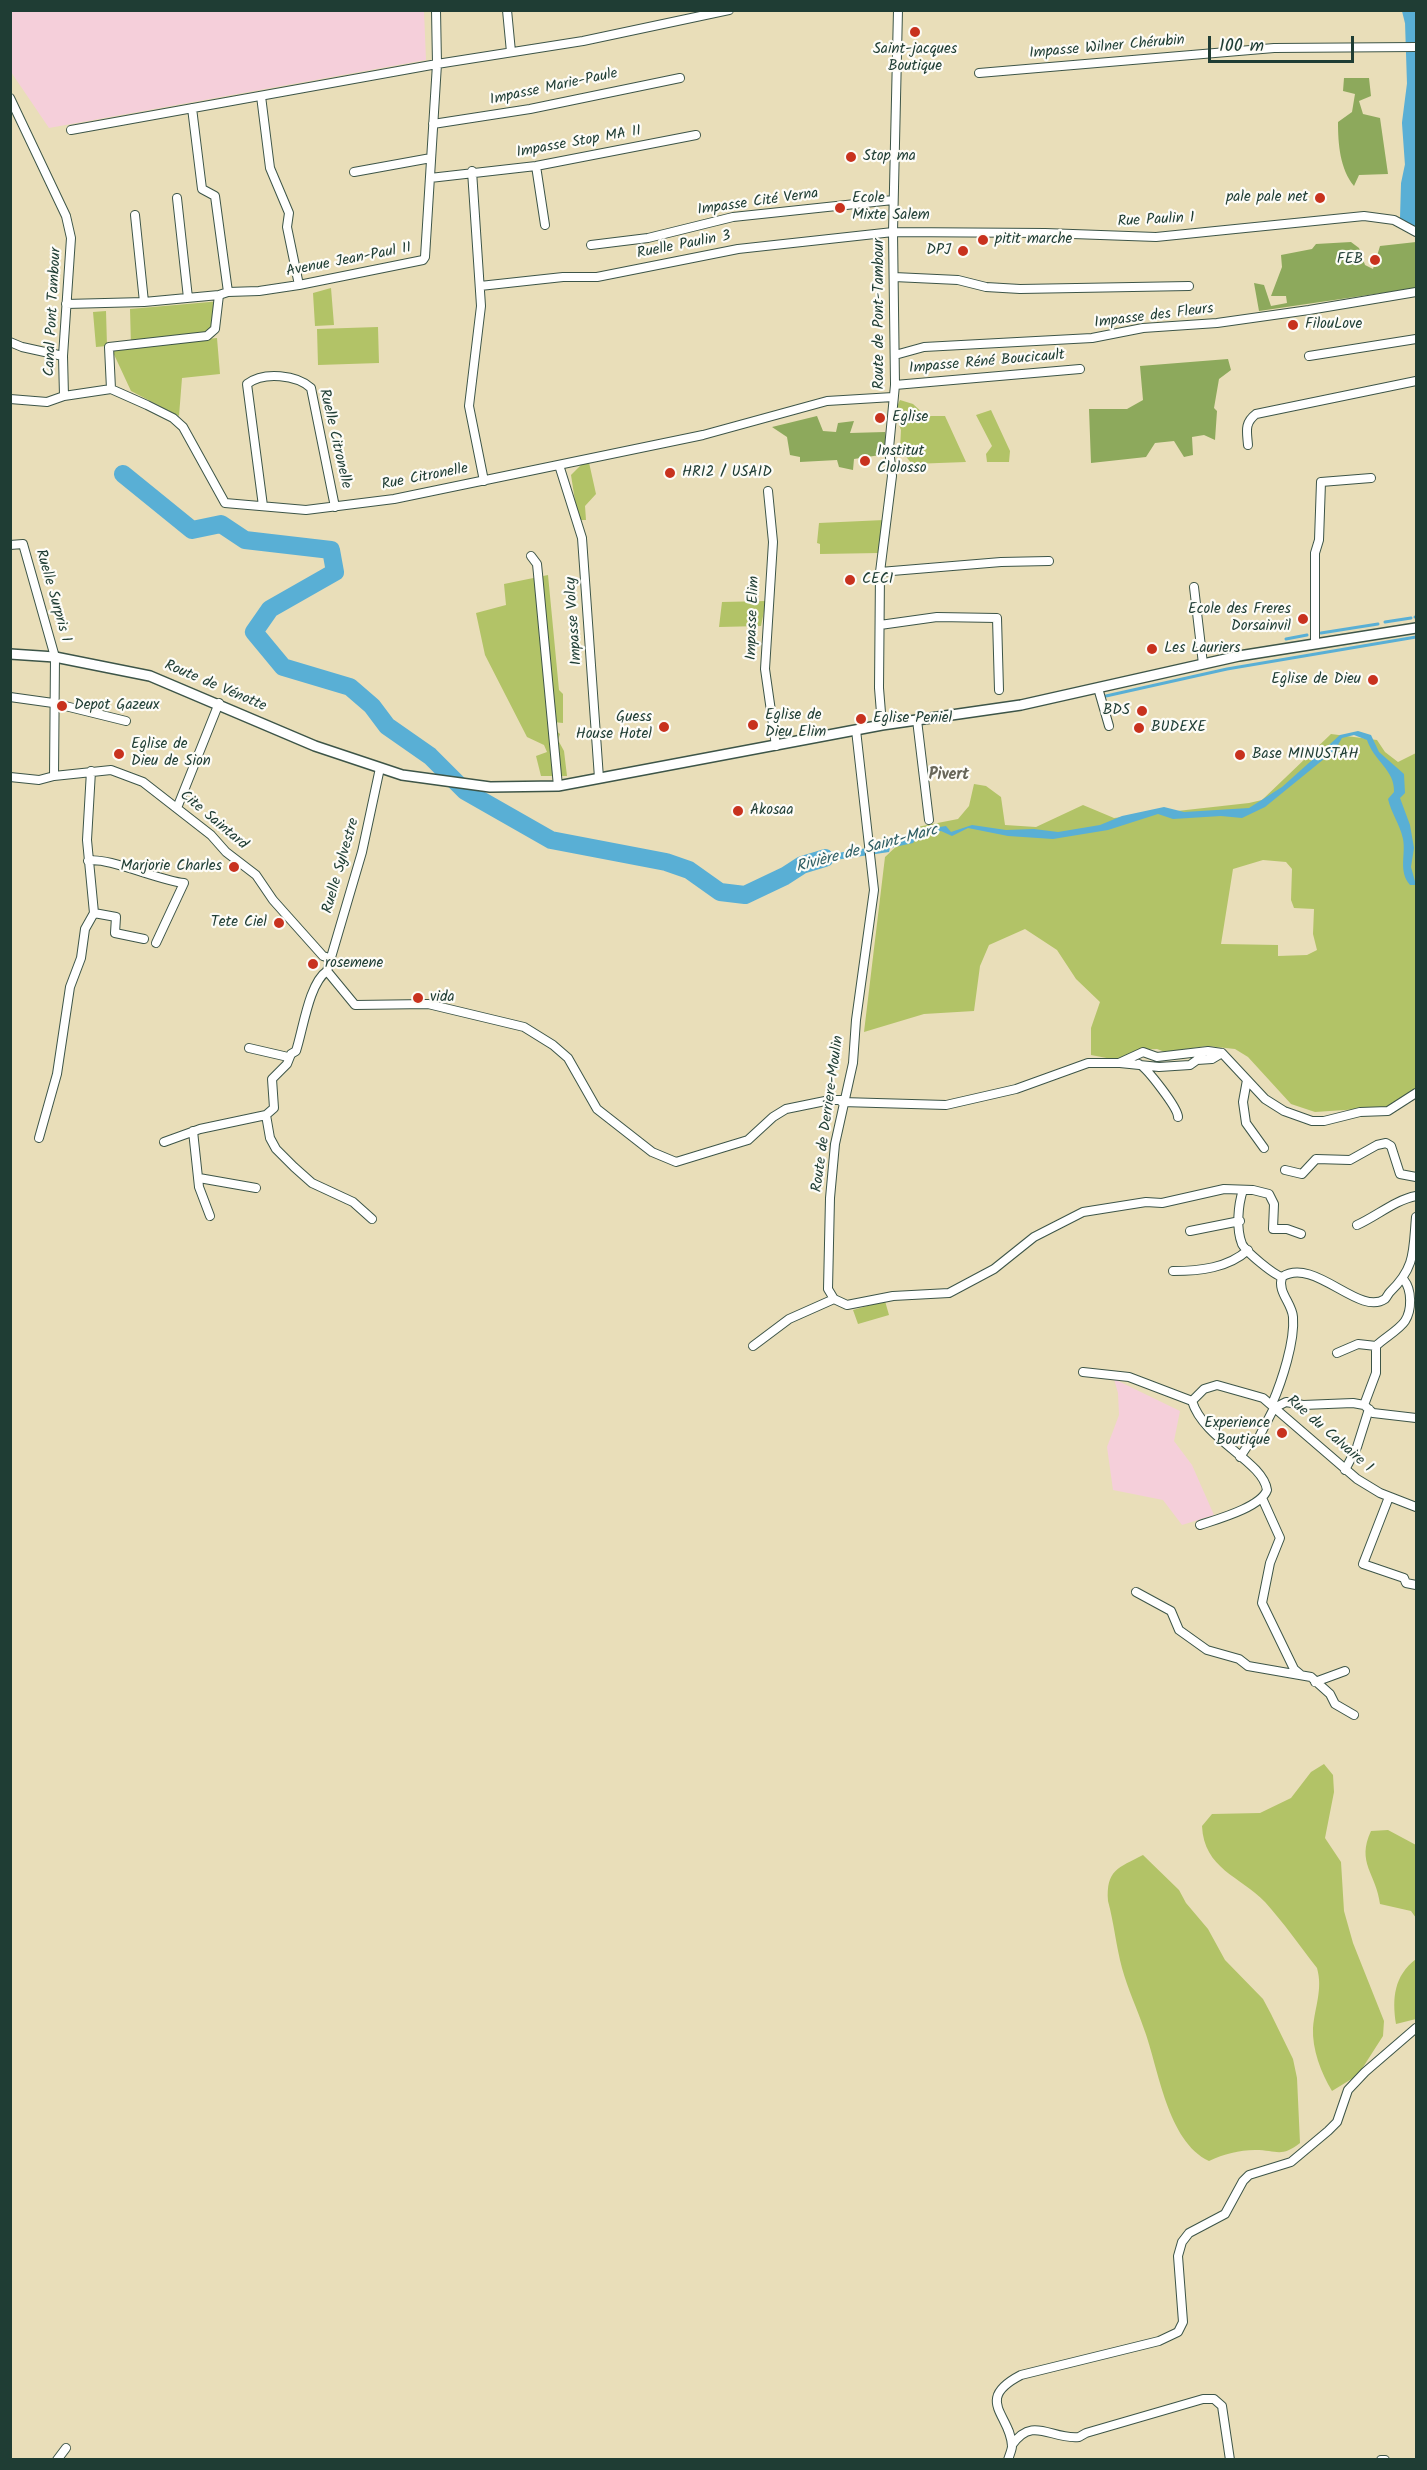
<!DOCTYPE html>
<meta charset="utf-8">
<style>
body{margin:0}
#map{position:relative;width:1427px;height:2470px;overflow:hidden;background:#e9deb9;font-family:Kalam,sans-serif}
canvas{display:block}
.frame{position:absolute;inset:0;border:12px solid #1f3d34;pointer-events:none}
.scale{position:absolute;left:1208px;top:36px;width:146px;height:27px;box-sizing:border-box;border:3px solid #1f3d34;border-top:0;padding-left:8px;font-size:18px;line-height:21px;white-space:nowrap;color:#1f3d34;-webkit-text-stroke:4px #fdfcf7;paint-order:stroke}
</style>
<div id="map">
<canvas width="1427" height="2470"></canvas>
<div class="frame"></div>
<div class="scale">100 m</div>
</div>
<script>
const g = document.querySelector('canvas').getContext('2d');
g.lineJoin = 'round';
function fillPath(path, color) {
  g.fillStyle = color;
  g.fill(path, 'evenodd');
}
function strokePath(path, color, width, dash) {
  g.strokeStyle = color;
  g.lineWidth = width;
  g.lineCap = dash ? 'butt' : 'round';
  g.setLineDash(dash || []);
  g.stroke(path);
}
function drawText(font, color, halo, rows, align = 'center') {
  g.font = font + ' Kalam,sans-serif';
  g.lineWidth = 4.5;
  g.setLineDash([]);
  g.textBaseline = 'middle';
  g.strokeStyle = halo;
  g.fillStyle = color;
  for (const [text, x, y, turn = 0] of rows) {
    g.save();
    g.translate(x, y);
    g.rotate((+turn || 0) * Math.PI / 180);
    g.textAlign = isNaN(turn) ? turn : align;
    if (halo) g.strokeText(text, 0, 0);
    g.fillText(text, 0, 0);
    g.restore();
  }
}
const built = new Path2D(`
 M10,11h414l2,49 -377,68 -38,-56z
 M1114,1379l66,32 -6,30 18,24 22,50 -32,10 -19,-25 -50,-10 -6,-43 12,-32 -1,-22z`);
const green = new Path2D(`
 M331,288l3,37 -19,1 -2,-33z
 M221,301l-7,36 -65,7 68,-6 3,36 -38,4 -3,38 -48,-25 -20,-43 20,-2 -1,-37z
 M106,311l1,35 -11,1 -3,-35z
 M378,327l1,36 -61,2 -1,-36z
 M900,400l13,4 13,12h19l21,46 -54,2 -12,-15 1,-19 -7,-17z
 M991,410l19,41 -1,11h-22l-1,-8 6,-8 -16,-31z
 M588,458l8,36 -11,12 1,14h-8l-7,-45z
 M884,520l-5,33 -59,1v-10l-3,-1 2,-20z
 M548,575l11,115 4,4v29l-10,-1 -1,5 8,7 -2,6 6,11 3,25h-26l-5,-20 11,-4 -3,-7 -17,-8 -42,-82 -9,-42 30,-8 -2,-21z
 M766,601l-5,25 -42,1 3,-25z
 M1331,734l46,6 8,12 13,10 18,-9v337l-27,17 -74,5 -24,-8 -43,-47 -13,-8 -28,-3 -42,6 -8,-3 -19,1 -21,10 -26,-5v-27l9,-26 -24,-23 -19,-29 -32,-21 -36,16 -9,21 -6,45 -50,3 -60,18 21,-175 32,-30 41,-8 11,-13 5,-22 12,2 15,11 4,28 31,2 47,-22 31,13 135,-15 13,-3zM1263,860l23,2 6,7 -1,31 3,8 20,1 -1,25 4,16 -10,5 -29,1v-11l-57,-1 12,-75z
 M885,1301l4,14 -31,9 -5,-14z
 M1324,1764l9,11 1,17 -9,46 16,24 3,49 9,32 31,78 -1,15 -25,39 -26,16c-11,-18 -20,-42 -19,-63 2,-22 10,-39 4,-60 -17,-22 -34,-46 -52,-66 -25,-26 -61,-33 -63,-76l10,-12 48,-1 31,-15 20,-26z
 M1388,1830l28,15v73l-5,-7 -31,-7c-4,-31 -24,-41 -9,-73z
 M1143,1855l36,35 7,13 22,26 17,31 38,39 8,15 22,45 4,19 3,65c-19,15 -23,7 -45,7 -16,0 -31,4 -46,11 -42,-20 -50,-92 -65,-132 -7,-21 -16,-39 -22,-61 -6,-22 -8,-45 -14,-67 -2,-31 10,-33 35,-46z
 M1416,1959v60l-20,5c-4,-26 -2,-48 20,-65z`);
const forest = new Path2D(`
 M1344,78h25l2,18 -12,5 4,13 17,4 8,56 -29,1 -5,11c-14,-17 -16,-42 -16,-64l14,-10 3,-18 -12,-3z
 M1351,242l8,6 6,17 8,4 7,-23 36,-4v46l-157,23 -5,-28 10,2 7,21 16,-3 -1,-7h-15l11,-29 -1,-12 31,-6 4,-5z
 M1228,359l3,11 -12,9 -5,29 3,3 -2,29 -11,-5 -12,2 1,18 -9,2 -10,-16 -19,2 -9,14 -55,6 -2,-54h38l16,-9 -3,-34z
 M817,416l6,15 13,1 2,-9 16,-2 -4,12 35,-1 2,22 -33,5 -1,11 -14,-3 -2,-7 -37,2v-5l-10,-2 -3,-18 -15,-10z`);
const water = new Path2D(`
 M1358,731l13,4 8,17 25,22 1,19 -5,5 10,27 4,23 -3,19 5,18h-6c-12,-14 -4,-30 -7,-46 -3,-15 -12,-26 -15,-40l6,-7c1,-22 -20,-31 -27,-52l-13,-5 -12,3 -7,12 -70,57 -23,11 -21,-2 -48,3 -15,-5 -50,16 -55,9 -45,-3 -40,-8 -16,8 -11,-5 -22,3 -6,9 -23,5 -1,4 -87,13 18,-9 65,-11 21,-6 9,-8 31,-5 5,6 21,-7 34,5 28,-1 24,3 42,-7 22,-9 42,-9 20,5 65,-4 33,-21 58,-52z`);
const stream = new Path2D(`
 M1415,617h1
 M1385,622l26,-4
 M1321,633l57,-9
 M1286,639l21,-4
 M1106,696l121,-27 189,-32`);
const river = new Path2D(`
 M1411,10l3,12 2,62 -5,39 3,42 -4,19 -1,34 7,5
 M123,474l69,56 29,-6 24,16 86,10 4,22 -65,37 -16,23 29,35 67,20 22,19 15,20 43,30 35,35 86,49 115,22 23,8 31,22 25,3 40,-19 17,-11 23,-7`);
const minor = new Path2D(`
 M507,10l4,42
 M979,73l295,-25 142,-1
 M261,96l9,72 19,45 -2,14 12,58
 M10,98l56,118 5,22 -8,118 1,40
 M192,108l10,81 13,7 13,96
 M433,124l97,-15 150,-31
 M71,130l366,-66 146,-23 146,-31
 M536,166l9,59
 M472,171l9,135 -12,100 15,75
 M354,172l77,-14
 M430,178l106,-12 160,-31
 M177,198l11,100
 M135,215l9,87
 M591,245l57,-7 85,-21 160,-17
 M894,277l64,3 28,7 34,2 169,-3
 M480,286l83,-9h34l141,-28 155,-17 152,1 111,4 208,-21 30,4 22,12
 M66,304l78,-2 75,-7 9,-3 31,-1 40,-6 124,-25 2,-3 12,-193 -1,-54
 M10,342l12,5 41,9
 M895,355l29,-8 168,-9 51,-10 74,-5 92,-13 107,-18
 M1309,356l107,-17
 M895,385l185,-16
 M111,389l-2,-42 98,-11 8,-7 4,-34
 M10,399l37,3 17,-6 47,-7 36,16 26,13 10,9 42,76 81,7 88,-11 309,-64 124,-34 66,-4
 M1248,445c-1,-13 -4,-22 8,-31l160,-33
 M559,465l23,73 17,240
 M768,491l5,51 -8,127 11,77
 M263,506l-16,-122c17,-13 50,-9 64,4l24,119
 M10,545l13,-1 32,113 -1,119
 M531,556l6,8 1,10 20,212
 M880,572l121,-10 48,-1
 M1194,587l9,77
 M880,625l57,-8 60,1 2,72
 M1315,642v-89l4,-13 2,-58 50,-4
 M1098,688l11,38
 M10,697l43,6 73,18
 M917,720l12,100
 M882,725l-3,-37 1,-116 12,-96 -3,-28 6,-63 -2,-153 5,-222
 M856,730l18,160 -18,130 -3,43 -18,81 -5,54 -2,91 6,10 13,6 46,-9 56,-3 45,-24 40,-32 49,-25 63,-10 16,1 62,-14 29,1 16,4 5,10 -1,25h14l14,5
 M10,777l29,3 15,-4 57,-6 32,12 68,53 15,17 30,23 17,25 50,56 6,2
 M177,808l42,-105
 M88,861c18,-5 72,20 96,22l-28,60
 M94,913l22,4 -1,16 29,6
 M327,971l28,34 73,-1 96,23 29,18 15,13 29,51 55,43 24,10 72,-22 25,-23 13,-8 44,-9h13
 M327,971c-18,12 -24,59 -31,80l-5,3 -4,10 -15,15 2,29 -8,7 4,23 6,11 18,18 18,16 41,19 19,17
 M327,971l35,-119 18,-84
 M249,1048l39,9
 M1120,1063l39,4 31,-2 7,-5 15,-1 10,-6
 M1139,1064c8,4 39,44 39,53
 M1247,1080l-4,22 3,21 18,25
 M842,1102l104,3 70,-16 72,-26h31l24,-11 14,5 51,-6 14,2 43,46 19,12 28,10h12l36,-9 28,-1 28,-18
 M193,1131l6,56 11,29
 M39,1138l18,-64 13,-87 11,-29 4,-29 9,-16 -7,-73 4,-69
 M164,1142l36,-13 66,-14
 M1285,1170l17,4 14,-15 34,1 27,-15 9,-2 5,3 9,28 16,3
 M199,1178l57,10
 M1243,1190c-5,15 -7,39 -1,54 4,8 32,31 40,33
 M1357,1225c20,-9 38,-25 59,-29
 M1190,1231l50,-10
 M1173,1271c27,0 55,-3 75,-21
 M1282,1277c32,-21 77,40 103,22 2,-2 3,-5 5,-7 26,-25 23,-42 26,-75
 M753,1346l36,-27 45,-20
 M1337,1353l21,-9 18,2
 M1083,1372l46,5 63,24
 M1192,1401l12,-12 13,-4 46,13 94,81 23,14 36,14
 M1192,1401c12,39 71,60 75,89 -6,17 -49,29 -67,35
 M1272,1404c10,-23 23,-63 21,-87 -1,-14 -16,-25 -11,-40
 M1364,1405l12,-32v-27c8,-8 23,-16 29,-25 7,-11 7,-31 -1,-41
 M1240,1457l8,-12 10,-6 16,-31 12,-6 17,3 50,-2 11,2 9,8 43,5
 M1345,1470l12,-23 12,-38
 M1389,1497l-26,67 41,14 2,5 10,2
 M1262,1498l18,40 -10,25 -8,40 32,66 6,5
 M1136,1592l35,19 8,19 28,20 32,9 9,7 63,11 19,17 5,10 19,11
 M1315,1682l30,-11
 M1012,2445c21,-30 39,-5 67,-8l7,-4 117,-34h11l8,7 8,54
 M57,2460l9,-12
 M1008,2460c1,-4 4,-10 4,-14 -1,-31 -39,-46 9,-71l138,-34 19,-9 5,-10 -5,-66 4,-14 7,-9 36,-19 18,-33 6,-6 42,-13 37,-31 9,-9 11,-32 17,-18 51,-44
 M1381,2460h4`);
const tertiary = new Path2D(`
 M10,654l45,3 95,19 165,70 87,29 88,12 68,-1 324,-61 139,-20 218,-49 177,-28`);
const markers = [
 [915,32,6,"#c8321e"],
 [851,157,6,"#c8321e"],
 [1320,198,6,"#c8321e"],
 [840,208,6,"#c8321e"],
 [983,240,6,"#c8321e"],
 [963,251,6,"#c8321e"],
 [1375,260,6,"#c8321e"],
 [1293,325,6,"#c8321e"],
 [880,418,6,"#c8321e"],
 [865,461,6,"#c8321e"],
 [670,473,6,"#c8321e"],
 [850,580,6,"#c8321e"],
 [1303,619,6,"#c8321e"],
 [1152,649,6,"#c8321e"],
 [1373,680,6,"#c8321e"],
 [62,706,6,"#c8321e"],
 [1142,711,6,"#c8321e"],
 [861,719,6,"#c8321e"],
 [753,725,6,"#c8321e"],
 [664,727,6,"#c8321e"],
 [1139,728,6,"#c8321e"],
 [119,754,6,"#c8321e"],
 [1240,755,6,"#c8321e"],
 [738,811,6,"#c8321e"],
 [234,867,6,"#c8321e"],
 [279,923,6,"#c8321e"],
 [313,964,6,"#c8321e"],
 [418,998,6,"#c8321e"],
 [1282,1433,6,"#c8321e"]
];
const streetNames = [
 ["Impasse Wilner Chérubin",1107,48,-5],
 ["Impasse Marie-Paule",554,88,-12],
 ["Impasse Stop MA II",579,143,-10],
 ["Impasse Cité Verna",758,203,-8],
 ["Rue Paulin 1",1156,221,-3],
 ["Ruelle Paulin 3",684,246,-11],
 ["Avenue Jean-Paul II",349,261,-11],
 ["Canal Pont Tambour",54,312,-87],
 ["Route de Pont-Tambour",880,314,-90],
 ["Impasse des Fleurs",1154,317,-7],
 ["Impasse Réné Boucicault",987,363,-5],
 ["Ruelle Citronelle",334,439,77],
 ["Rue Citronelle",425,478,-11],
 ["Ruelle Surpris 1",52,596,74],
 ["Impasse Elim",754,618,-88],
 ["Impasse Volcy",575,621,-94],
 ["Route de Vénotte",215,687,23],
 ["Cite Saintard",213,821,40],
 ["Ruelle Sylvestre",342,866,-74],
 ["Route de Derriere-Moulin",829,1114,-82],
 ["Rue du Calvaire 1",1329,1435,41]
];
const poiNames = [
 ["Saint-jacques",915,50,"center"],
 ["Boutique",915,67,"center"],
 ["Stop ma",863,157],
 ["pale pale net",1308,198,"right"],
 ["Ecole",852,199],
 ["Mixte Salem",852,216],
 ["pitit marche",995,240],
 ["DPJ",951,251,"right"],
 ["FEB",1363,260,"right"],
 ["FilouLove",1305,325],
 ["Eglise",892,418],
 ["Institut",877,452],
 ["Clolosso",877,469],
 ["HRI2 / USAID",682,473],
 ["CECI",862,580],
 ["Ecole des Freres",1291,610,"right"],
 ["Dorsainvil",1291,627,"right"],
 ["Les Lauriers",1164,649],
 ["Eglise de Dieu",1361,680,"right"],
 ["Depot Gazeux",74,706],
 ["BDS",1130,711,"right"],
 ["Eglise de",765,716],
 ["Dieu Elim",765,733],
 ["Guess",652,718,"right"],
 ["House Hotel",652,735,"right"],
 ["Eglise Peniel",873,719],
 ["BUDEXE",1151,728],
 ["Eglise de",131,745],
 ["Dieu de Sion",131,762],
 ["Base MINUSTAH",1252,755],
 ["Akosaa",750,811],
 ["Marjorie Charles",222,867,"right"],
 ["Tete Ciel",267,923,"right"],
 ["rosemene",325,964],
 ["vida",430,998],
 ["Experience",1270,1424,"right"],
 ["Boutique",1270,1441,"right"]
];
const neighbourhoodNames = [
 ["Pivert",949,776]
];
const waterNames = [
 ["Rivière de Saint-Marc",867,850,-15]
];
fillPath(built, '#f5cfda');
fillPath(green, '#b2c367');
fillPath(forest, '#8da95c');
fillPath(water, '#59afd5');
strokePath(stream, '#59afd5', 3);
strokePath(river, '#59afd5', 18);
strokePath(minor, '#3d5548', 10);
strokePath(tertiary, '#3d5548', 12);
strokePath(minor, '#fff', 8);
strokePath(tertiary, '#fff', 9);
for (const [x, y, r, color] of markers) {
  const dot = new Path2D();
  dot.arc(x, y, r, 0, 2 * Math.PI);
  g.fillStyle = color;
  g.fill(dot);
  strokePath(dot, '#fdfcf7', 2);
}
drawText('15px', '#1f3d34', '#fdfcf7', streetNames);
drawText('15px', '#1f3d34', '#fdfcf7', poiNames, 'left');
drawText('bold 16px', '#686659', '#fdfcf7', neighbourhoodNames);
drawText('italic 16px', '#305f64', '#fdfcf7', waterNames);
</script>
